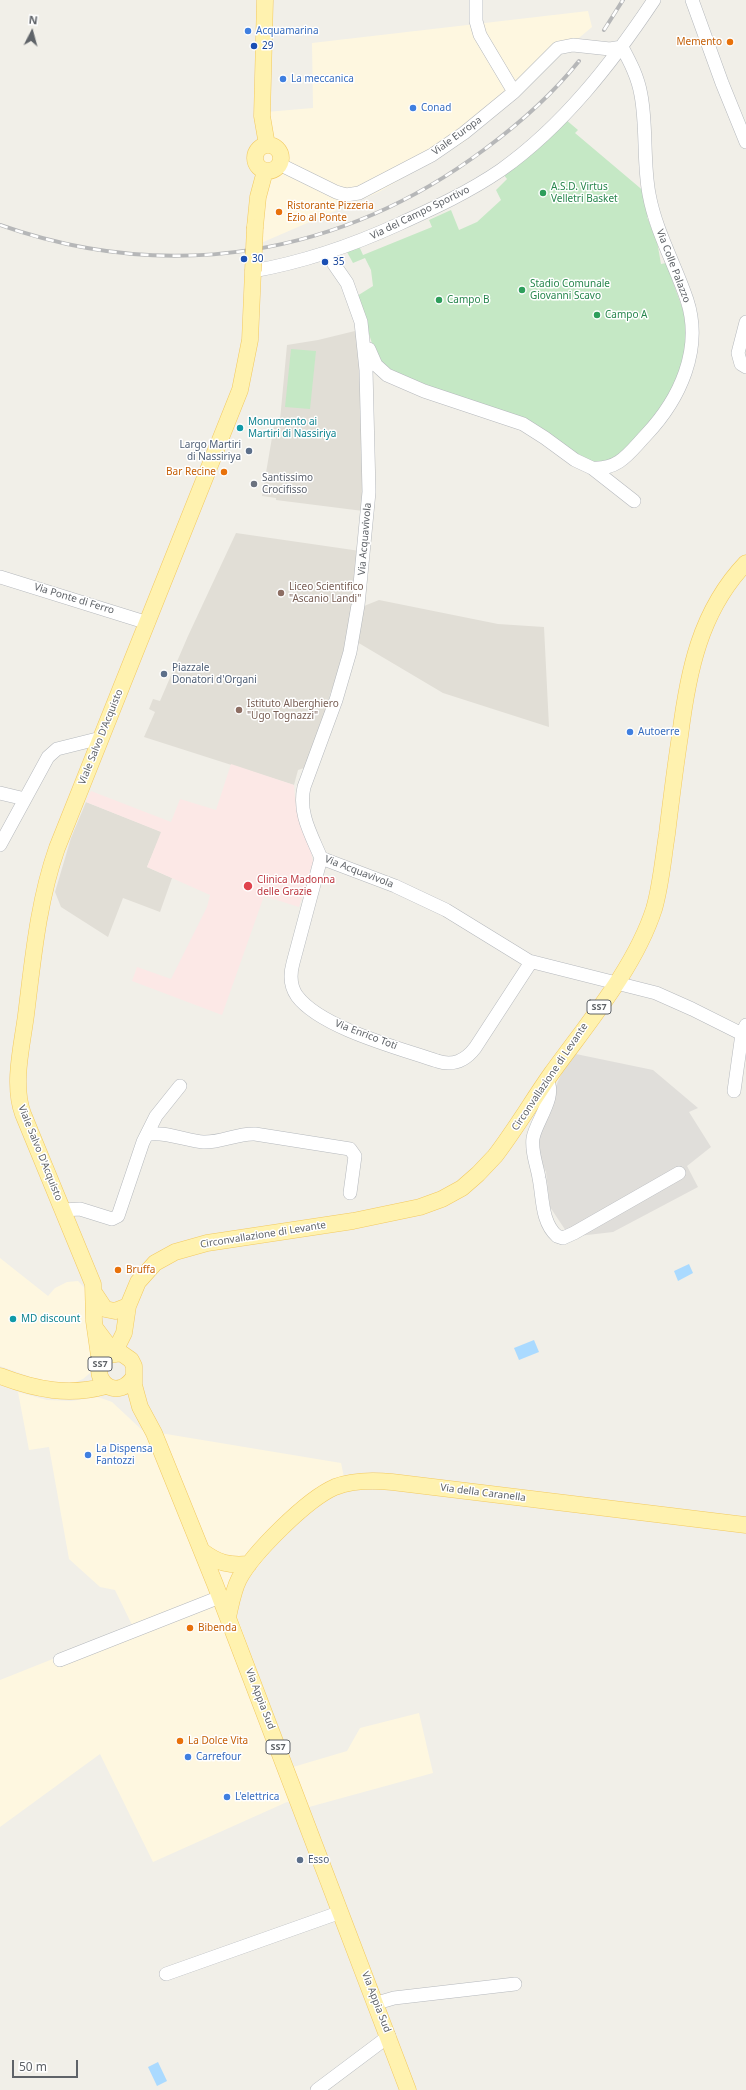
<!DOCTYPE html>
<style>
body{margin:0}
#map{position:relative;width:746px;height:2090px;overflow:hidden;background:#f1efe8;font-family:"Noto Sans",sans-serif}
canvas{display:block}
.north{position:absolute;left:12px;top:12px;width:40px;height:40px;-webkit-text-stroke:3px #fff;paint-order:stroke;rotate:6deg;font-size:11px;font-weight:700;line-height:16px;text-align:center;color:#5f6368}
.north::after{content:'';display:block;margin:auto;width:14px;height:18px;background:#5f6368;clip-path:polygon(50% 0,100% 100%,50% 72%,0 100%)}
.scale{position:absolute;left:12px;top:2060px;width:66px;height:18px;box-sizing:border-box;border:2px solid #5f6368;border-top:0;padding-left:5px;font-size:12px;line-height:14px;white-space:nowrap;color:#5f6368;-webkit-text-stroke:3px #fff;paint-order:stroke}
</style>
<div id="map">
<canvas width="746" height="2090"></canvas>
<div class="north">N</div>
<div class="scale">50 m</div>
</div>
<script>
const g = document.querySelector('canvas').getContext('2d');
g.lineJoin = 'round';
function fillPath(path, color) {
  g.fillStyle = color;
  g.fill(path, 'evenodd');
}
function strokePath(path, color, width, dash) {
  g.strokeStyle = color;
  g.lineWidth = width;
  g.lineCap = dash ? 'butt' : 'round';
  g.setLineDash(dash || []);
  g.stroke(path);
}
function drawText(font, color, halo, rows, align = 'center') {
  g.font = font + ' "Noto Sans",sans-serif';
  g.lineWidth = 3;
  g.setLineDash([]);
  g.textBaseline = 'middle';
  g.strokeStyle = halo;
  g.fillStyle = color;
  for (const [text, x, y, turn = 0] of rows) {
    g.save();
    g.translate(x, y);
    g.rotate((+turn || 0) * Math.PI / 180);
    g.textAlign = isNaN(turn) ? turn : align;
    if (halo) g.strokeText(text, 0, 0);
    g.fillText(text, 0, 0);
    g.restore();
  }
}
const commercial = new Path2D(`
 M588,11l4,16 -31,26 -97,89 -85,50 -118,51 5,-131 47,-4 -1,-65z
 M0,1258l48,38 7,-8 12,-6 11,-1 7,7v25l7,48 -2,12 -7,6 -10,4 -31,-2 -42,-15z
 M18,1392l29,8 24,1 27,-4 14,5 30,28 199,33 6,28 -20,7 -19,13 -30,31 -40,49 -2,23 57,153 54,-16 13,-23 59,-15 14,60 -124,34 -22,-5 -134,60 -53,-108 -100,73v-147l133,-53 -18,-37 -15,-3 -31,-28 -20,-112 -20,3z`);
const industrial = new Path2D(`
 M571,1053l82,17 45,38 -9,4 22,35 -24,19 11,21 -85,45 -43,5 -20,-30 -4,-35 -11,-24 2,-21z`);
const education = new Path2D(`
 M359,330l4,181 -87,-11v-2l-14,-2 13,-76h5l7,-75 31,-5z
 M236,533l124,18 -16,107 -14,36 -2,13 -21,60 -9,3 -4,15 -150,-48 11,-25 -6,-3 4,-10 7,2 28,-65z
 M379,600l119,24 46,3 5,100 -106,-34 -86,-51 7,-36z
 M86,802l76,30 -15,35 25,11 -12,34 -37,-14 -15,39 -47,-30 -6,-15 16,-54z`);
const medical = new Path2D(`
 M231,764l63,21 2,23 15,43 2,11 -14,45 -35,-11 -42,119 -90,-34 5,-14 34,12 36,-72 3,-12 -63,-28 14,-35 -75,-30 5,-11 80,31 9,-23 36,11z`);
const green = new Path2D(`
 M565,119l13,11 -3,3 71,60 5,22 -4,2 10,24 4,23 5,-1 21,58 -3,50 -32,52 -39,39 -21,1 -68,-43 -136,-48 -12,-16 -19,-60 16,-10 -2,-16 -6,-12 -12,5 -6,-11 12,-6 4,9 69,-28 -3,-7 22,-10 8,20 18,-8 24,-22 -5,-10 11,-11 -4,-5z
 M291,349l25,2 -6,58 -25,-2z`);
const water = new Path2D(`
 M689,1264l4,9 -15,8 -4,-10z
 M534,1340l5,12 -20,8 -5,-12z
 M158,2062l9,19 -10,5 -9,-19z`);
const minor = new Path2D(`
 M476,0v21l4,14 34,57
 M692,0l30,83 24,59
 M279,164l57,28 10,3 13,-2 73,-38 32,-22 50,-41 44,-44 15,-3 37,4 12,-2c8,15 16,30 19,48 6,32 2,67 8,99 7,38 26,70 38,106 16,49 -7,99 -41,135 -17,18 -27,35 -54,33
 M327,254l20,29 14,39 5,48 3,122 -11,113 -8,47 -14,48 -32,87c-6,26 7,47 17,71l74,28 51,24 83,51 127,32 36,16 54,27
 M253,271c51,-9 98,-25 146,-47 35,-16 70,-32 102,-54 62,-44 111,-107 153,-170
 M746,322l-8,31 3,11 5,3
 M369,349l7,16 11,10 37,16 99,33 22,14 30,22 17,8 42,33
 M0,577l148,46
 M0,793l25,6
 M0,845l48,-88 9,-8 44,-11
 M321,858l-28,105c-3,11 -3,23 4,33 24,32 102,52 140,65 16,5 28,0 38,-13l56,-86
 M547,1080c10,17 -11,41 -14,58 -2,14 4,27 6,40 4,19 2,44 18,58l6,2 11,-5 105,-60
 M734,1091l8,-57 4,-9
 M147,1135c13,-5 41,6 56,7 18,1 34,-9 52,-8l95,15 5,7 -5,37
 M63,1210l17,-1 32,10 6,-3 25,-74 13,-26 24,-30
 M60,1660l160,-63
 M166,1974l175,-62
 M377,2003l17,-5 121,-14
 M317,2090l72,-54`);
const major = new Path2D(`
 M265,0l-3,116 5,29
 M255 158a13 13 0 1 1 26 0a13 13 0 1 1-26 0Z
 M255,227l3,-30 7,-26
 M95,1294l10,15 10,2 13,-5
 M96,1329l18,24 10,-20 4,-27 10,-24 17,-19 20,-11 32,-9 146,-22 67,-14 22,-8 20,-11 16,-14 17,-18c20,-26 37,-55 56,-82 36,-50 84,-106 103,-165 7,-24 9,-50 13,-75 4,-33 8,-66 13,-98 8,-64 20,-125 66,-173
 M100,1363l-6,-42 -1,-37 -70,-170c-11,-30 -1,-68 3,-99 7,-56 12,-113 31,-167l183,-458 10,-50 3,-69
 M0,1376c36,14 69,20 106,10
 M133,1378c-13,20 -39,9 -33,-15l9,-8 12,-2 10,7 3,6v19l6,22 14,26 61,151 193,506
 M202,1551c16,12 27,15 47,13
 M228,1617c3,-13 5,-26 11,-38 14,-26 68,-80 96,-92 18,-7 37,-7 57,-5l354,43`);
const rail = new Path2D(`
 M604,30l19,-30
 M0,225c170,60 342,31 485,-76 35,-26 67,-54 94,-88`);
const majorBridge = new Path2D(`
 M253,271l2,-44`);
const markers = [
 [248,31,4,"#3f7fe0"],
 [730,42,4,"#e8710a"],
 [254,46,4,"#1a4fb4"],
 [283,79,4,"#3f7fe0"],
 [413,108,4,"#3f7fe0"],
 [543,193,4,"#2e9e5b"],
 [279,212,4,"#e8710a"],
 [244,259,4,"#1a4fb4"],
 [325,262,4,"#1a4fb4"],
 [522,290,4,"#2e9e5b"],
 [439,300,4,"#2e9e5b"],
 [597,315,4,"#2e9e5b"],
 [240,428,4,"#0f9aa8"],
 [249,451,4,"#5c6f8a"],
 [224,472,4,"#e8710a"],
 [254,484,4,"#6b7280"],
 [281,593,4,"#8d6e63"],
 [164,674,4,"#5c6f8a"],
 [239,710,4,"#8d6e63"],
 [630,732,4,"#3f7fe0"],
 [248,886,5,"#e0444e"],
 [118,1270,4,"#e8710a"],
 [13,1319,4,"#0f9aa8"],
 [88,1455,4,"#3f7fe0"],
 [190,1628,4,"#e8710a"],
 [180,1741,4,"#e8710a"],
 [188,1757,4,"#3f7fe0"],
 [227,1797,4,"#3f7fe0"],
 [300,1860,4,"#5c6f8a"]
];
const shields = [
 [599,1007,24],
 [100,1364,24],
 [278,1747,24]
];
const shieldNames = [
 ["SS7",599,1007],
 ["SS7",100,1364],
 ["SS7",278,1747]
];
const shopNames = [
 ["Acquamarina",256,31],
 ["La meccanica",291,79],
 ["Conad",421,108],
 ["Autoerre",638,732],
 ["La Dispensa",96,1449],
 ["Fantozzi",96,1461],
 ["Carrefour",196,1757],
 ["L'elettrica",235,1797]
];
const foodNames = [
 ["Memento",722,42,"right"],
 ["Ristorante Pizzeria",287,206],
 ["Ezio al Ponte",287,218],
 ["Bar Recine",216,472,"right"],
 ["Bruffa",126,1270],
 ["Bibenda",198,1628],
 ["La Dolce Vita",188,1741]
];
const transitNames = [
 ["29",262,46],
 ["30",252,259],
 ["35",333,262]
];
const streetNames = [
 ["Viale Europa",457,136,-36],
 ["Via del Campo Sportivo",420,213,-26],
 ["Via Colle Palazzo",673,266,69],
 ["Via Acquavivola",365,539,-85],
 ["Via Ponte di Ferro",74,599,17],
 ["Viale Salvo D'Acquisto",101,737,-68],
 ["Via Acquavivola",359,872,21],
 ["Via Enrico Toti",366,1035,21],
 ["Circonvallazione di Levante",550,1077,-56],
 ["Viale Salvo D'Acquisto",40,1153,68],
 ["Circonvallazione di Levante",263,1235,-9],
 ["Via della Caranella",483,1493,7],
 ["Via Appia Sud",260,1699,69],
 ["Via Appia Sud",376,2002,69]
];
const leisureNames = [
 ["A.S.D. Virtus",551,187],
 ["Velletri Basket",551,199],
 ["Stadio Comunale",530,284],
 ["Giovanni Scavo",530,296],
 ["Campo B",447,300],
 ["Campo A",605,315]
];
const cultureNames = [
 ["Monumento ai",248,422],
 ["Martiri di Nassiriya",248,434],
 ["MD discount",21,1319]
];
const serviceNames = [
 ["Largo Martiri",241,445,"right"],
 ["di Nassiriya",241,457,"right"],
 ["Piazzale",172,668],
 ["Donatori d'Organi",172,680],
 ["Esso",308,1860]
];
const worshipNames = [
 ["Santissimo",262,478],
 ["Crocifisso",262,490]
];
const educationNames = [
 ["Liceo Scientifico",289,587],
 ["\"Ascanio Landi\"",289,599],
 ["Istituto Alberghiero",247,704],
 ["\"Ugo Tognazzi\"",247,716]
];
const healthNames = [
 ["Clinica Madonna",257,880],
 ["delle Grazie",257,892]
];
fillPath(commercial, '#fef7e0');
fillPath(industrial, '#e0deda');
fillPath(education, '#e1ded6');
fillPath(medical, '#fce8e6');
fillPath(green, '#c5e8c5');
fillPath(water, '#aadaff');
strokePath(minor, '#b5b8bc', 14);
strokePath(major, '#f2c960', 17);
strokePath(minor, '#fff', 13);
strokePath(major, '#fff2af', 16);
strokePath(rail, '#b6b7b8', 4);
strokePath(rail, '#fff', 2.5, [8]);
strokePath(majorBridge, '#f2c960', 17, []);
strokePath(majorBridge, '#fff2af', 16);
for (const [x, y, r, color] of markers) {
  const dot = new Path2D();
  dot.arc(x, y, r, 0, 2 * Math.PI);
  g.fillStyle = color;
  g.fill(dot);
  strokePath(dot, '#fff', 1.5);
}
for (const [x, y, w] of shields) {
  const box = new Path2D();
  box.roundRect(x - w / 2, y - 7, w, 14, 3);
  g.fillStyle = '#fff';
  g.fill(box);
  strokePath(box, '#5f6368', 1);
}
drawText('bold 9px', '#5f6368', null, shieldNames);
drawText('10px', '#366cbe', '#fff', shopNames, 'left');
drawText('10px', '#c56008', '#fff', foodNames, 'left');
drawText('10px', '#164399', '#fff', transitNames, 'left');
drawText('10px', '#5f6368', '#fff', streetNames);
drawText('10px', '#27864d', '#fff', leisureNames, 'left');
drawText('10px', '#0d838f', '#fff', cultureNames, 'left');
drawText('10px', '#4e5e75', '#fff', serviceNames, 'left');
drawText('10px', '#5b616d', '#fff', worshipNames, 'left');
drawText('10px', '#785e54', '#fff', educationNames, 'left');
drawText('10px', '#be3a42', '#fff', healthNames, 'left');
</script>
